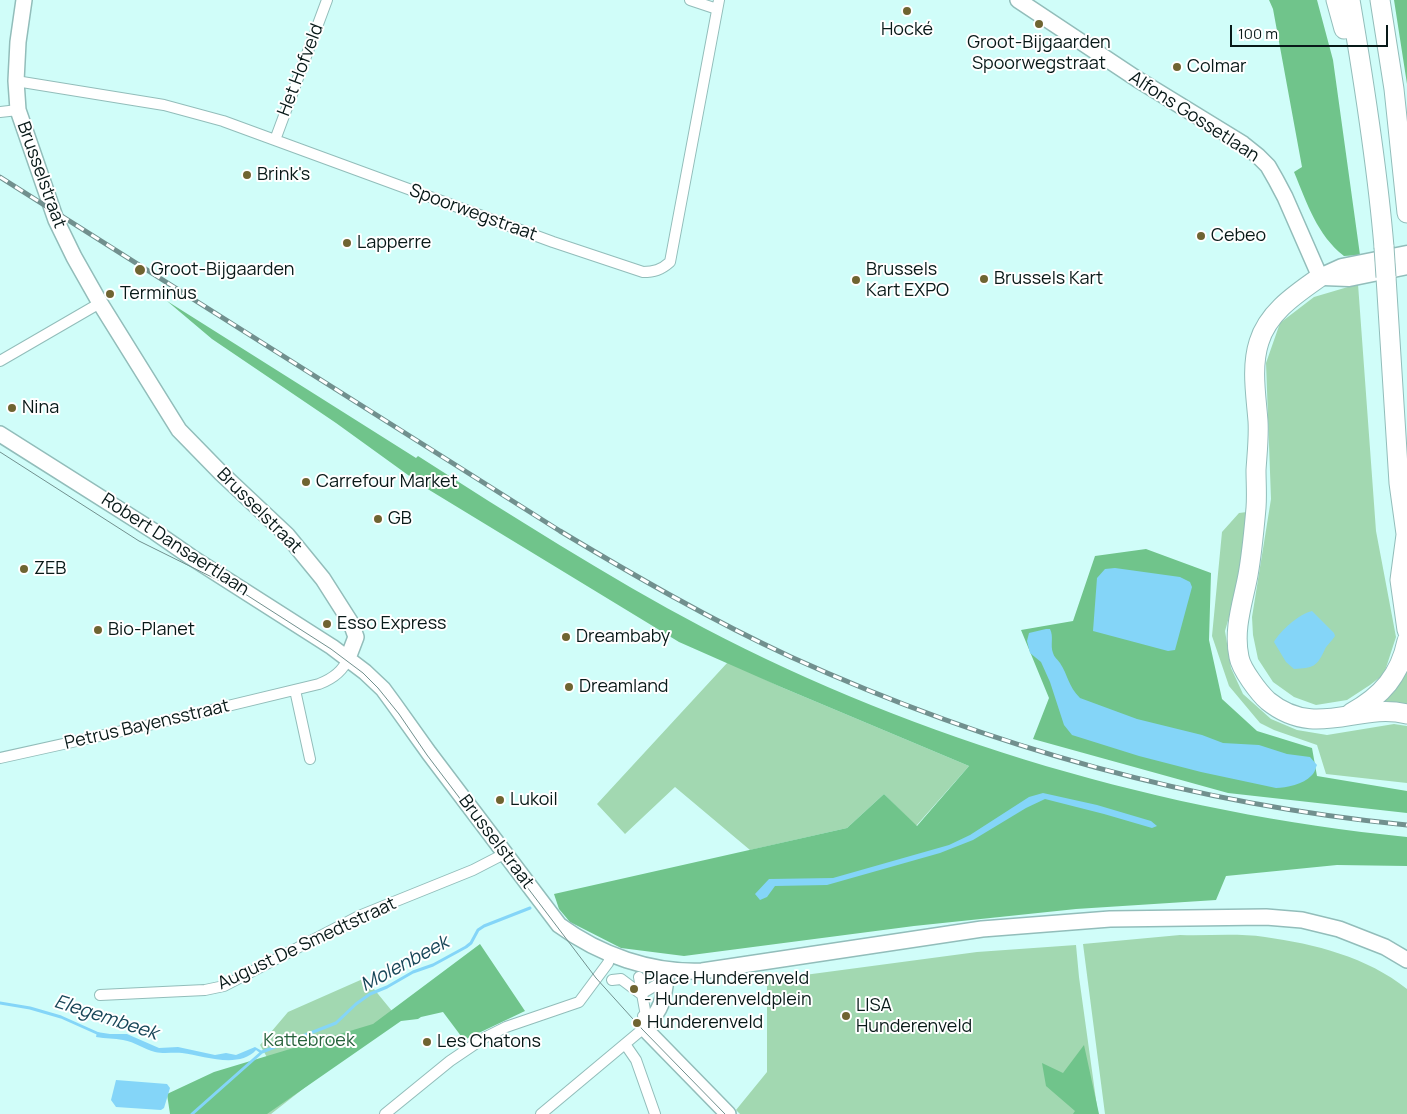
<!DOCTYPE html>
<meta charset="utf-8">
<style>
body{margin:0}
#map{position:relative;width:1407px;height:1114px;overflow:hidden;background:#d0fdf9;font-family:Manrope,sans-serif}
canvas{display:block}
.scale{position:absolute;left:1230px;top:25px;width:158px;height:22px;box-sizing:border-box;border:2px solid #081918;border-top:0;padding-left:6px;font-size:15px;line-height:18px;white-space:nowrap;color:#081918;-webkit-text-stroke:4px #fff;paint-order:stroke}
</style>
<div id="map">
<canvas width="1407" height="1114"></canvas>
<div class="scale">100 m</div>
</div>
<script>
const g = document.querySelector('canvas').getContext('2d');
g.lineJoin = 'round';
function fillPath(path, color) {
  g.fillStyle = color;
  g.fill(path, 'evenodd');
}
function strokePath(path, color, width, dash) {
  g.strokeStyle = color;
  g.lineWidth = width;
  g.lineCap = dash ? 'butt' : 'round';
  g.setLineDash(dash || []);
  g.stroke(path);
}
function drawText(font, color, halo, rows, align = 'center') {
  g.font = font + ' Manrope,sans-serif';
  g.lineWidth = 4;
  g.setLineDash([]);
  g.textBaseline = 'middle';
  g.strokeStyle = halo;
  g.fillStyle = color;
  for (const [text, x, y, turn = 0] of rows) {
    g.save();
    g.translate(x, y);
    g.rotate((+turn || 0) * Math.PI / 180);
    g.textAlign = isNaN(turn) ? turn : align;
    if (halo) g.strokeText(text, 0, 0);
    g.fillText(text, 0, 0);
    g.restore();
  }
}
const green = new Path2D(`
 M1358,284l18,247 20,106 -12,37 -14,11 -23,15 -31,5 -22,-8 -21,-15 -15,-23 -5,-24 -1,-18 19,-118 -5,-136 14,-40 34,-26z
 M1247,512l-10,77 -12,42 6,37 12,26 28,25 26,11 30,5 67,-11 13,2v57l-81,-9 -9,-29 -43,-15 -14,-7 -31,-37 -17,-50 10,-104 17,-19z
 M728,662l53,25 188,79 -53,60 -32,-32 -37,34 -97,22 -75,-63 -50,47 -28,-30z
 M1407,670v39l-32,-1 19,-16z
 M1180,935c28,1 57,-2 85,2 50,7 102,20 142,52v125h-302l-22,-170z
 M1076,945l3,32 19,137h-358l-4,-4 31,-38v-92l210,-28z
 M365,978l31,38 -125,98h-25l22,-55 -8,-14 28,-33z`);
const forest = new Path2D(`
 M1269,0h48l16,60 27,195 -16,1c-27,-21 -37,-53 -50,-84l8,-5 -29,-158z
 M1394,0h13v84z
 M167,301l249,157 2,-2c94,60 188,120 286,172 216,113 461,185 703,209v29l-70,-1 -111,11 -10,24 -140,9 -162,17 -230,30 -63,-8 -51,-26 -11,-13 -5,-15 293,-66 37,-34 33,32 52,-60 -188,-79 -102,-45 -253,-154 -90,-65 -124,-84z
 M1146,549l65,24 -2,67 13,59 35,32 55,17 5,28 90,15v22l-179,-20 -195,-54 16,-41 -28,-68 52,-9 22,-65z
 M480,944l45,67 -61,29 -21,-28 -22,5 -3,2 -17,2 -134,93h-97l-3,-20 47,-22 159,-48z
 M1084,1045l15,69h-26l2,-3 -29,-25 -4,-23 21,10z`);
const water = new Path2D(`
 M1115,568l65,9 10,5 2,5 -17,63 -7,1 -75,-20 4,-53 8,-9z
 M1312,611l22,22 1,3c-3,5 -8,9 -10,13 -8,18 -12,19 -31,20l-8,-7 -12,-20c6,-11 25,-28 38,-31z
 M1046,629h4c4,8 0,16 3,24 1,4 4,6 7,10 8,12 8,23 20,35l57,21 65,16 21,8 36,2 28,9 23,3 7,8c-2,4 -2,8 -6,11 -7,8 -25,12 -35,12l-75,-16 -62,-16 -67,-21 -8,-10 -14,-43 -9,-20 -11,-9 -3,-12 2,-8z
 M1043,793l54,12 54,16 6,5 -5,2 -48,-14 -59,-15 -19,9 -53,32 -33,13 -113,32 -52,1 -8,11 -7,3 -5,-6 14,-15 64,-1 116,-33 21,-10 59,-38z
 M97,1032l13,2h17l32,14 19,-1 37,8 11,-2 10,2 19,-8 7,4 -2,2 -4,-3c-17,19 -52,6 -74,3 -8,-1 -18,1 -27,-1 -11,-3 -20,-10 -32,-12 -9,-2 -17,-1 -27,-3z
 M116,1080l51,4 3,4 -6,20 -3,2 -45,-3 -5,-7z`);
const stream = new Path2D(`
 M0,1003l30,5 31,9 38,17
 M192,1114l70,-62 74,-29 20,-19 14,-10 17,-7 26,-15 20,-7 33,-18 5,-4 7,-13 6,-4 46,-18`);
const street = new Path2D(`
 M690,0l27,9
 M16,81l148,24 59,16 330,121 90,30c11,0 18,-2 27,-10l49,-262
 M0,112l18,-2
 M275,140l52,-140
 M0,361l100,-58
 M295,690l15,69
 M0,758l149,-33 170,-41c13,-5 24,-12 29,-26
 M639,977l7,39h-3
 M612,980l9,-1 20,15 17,-10
 M100,995l105,-5 19,-4 135,-70 114,-46 31,-16
 M625,1044l11,16 19,54
 M385,1114l65,-53 34,-23 22,-11 73,-25 29,-39 3,-9
 M541,1114l103,-86`);
const secondary = new Path2D(`
 M24,0l-6,42 -2,39 2,29 38,110 18,37 26,46 79,127 42,43 66,62 36,44 28,44 5,14 -8,21
 M1018,0l119,79 106,65 15,12 10,10 8,14 9,17 35,80
 M0,434l155,98 36,25 141,90 33,25 18,17 11,15 35,49 130,172c41,30 92,48 143,46l280,-42 128,-10 156,-2 36,3 37,9 46,18 22,13
 M667,970c-3,27 -3,38 -23,58l84,86`);
const primary = new Path2D(`
 M1320,277l22,-10 65,-13
 M1324,277l25,1 58,-12`);
const highway = new Path2D(`
 M1336,0l8,29
 M1350,0c14,82 27,164 34,247
 M1380,0l14,89 13,124
 M1320,277c-24,17 -52,35 -61,65 -8,25 -3,53 -1,79 1,16 -1,33 -2,49 0,12 1,25 0,38 -2,22 -4,45 -8,67 -5,27 -15,54 -9,82 2,12 20,36 29,44 48,39 90,1 139,13
 M1386,277l13,206 8,58
 M1406,535l-6,45 7,50
 M1351,713c31,-17 49,-38 56,-72`);
const tram = new Path2D(`
 M0,452l139,89 103,51 89,57 32,24 15,15 21,26 28,41 169,223 46,51 83,85`);
const rail = new Path2D(`
 M0,177l560,354c75,45 151,89 231,126 194,88 403,147 616,168`);
const highwayBridge = new Path2D(`
 M1384,247l2,30`);
const markers = [
 [907,11,5,"#6f6431"],
 [1039,24,5,"#6f6431"],
 [1177,67,5,"#6f6431"],
 [247,175,5,"#6f6431"],
 [1201,236,5,"#6f6431"],
 [347,243,5,"#6f6431"],
 [140,270,6,"#6f6431"],
 [984,279,5,"#6f6431"],
 [856,280,5,"#6f6431"],
 [110,294,5,"#6f6431"],
 [12,408,5,"#6f6431"],
 [306,482,5,"#6f6431"],
 [378,519,5,"#6f6431"],
 [24,569,5,"#6f6431"],
 [327,624,5,"#6f6431"],
 [98,630,5,"#6f6431"],
 [566,637,5,"#6f6431"],
 [569,687,5,"#6f6431"],
 [500,800,5,"#6f6431"],
 [634,989,5,"#6f6431"],
 [846,1016,5,"#6f6431"],
 [637,1023,5,"#6f6431"],
 [427,1042,5,"#6f6431"]
];
const poiNames = [
 ["Hocké",907,30,"center"],
 ["Groot-Bijgaarden",1039,43,"center"],
 ["Spoorwegstraat",1039,64,"center"],
 ["Colmar",1187,67],
 ["Brink's",257,175],
 ["Cebeo",1211,236],
 ["Lapperre",357,243],
 ["Groot-Bijgaarden",151,270],
 ["Brussels",866,270],
 ["Kart EXPO",866,291],
 ["Brussels Kart",994,279],
 ["Terminus",120,294],
 ["Nina",22,408],
 ["Carrefour Market",316,482],
 ["GB",388,519],
 ["ZEB",34,569],
 ["Esso Express",337,624],
 ["Bio-Planet",108,630],
 ["Dreambaby",576,637],
 ["Dreamland",579,687],
 ["Lukoil",510,800],
 ["Place Hunderenveld",644,979],
 ["- Hunderenveldplein",644,1000],
 ["LISA",856,1006],
 ["Hunderenveld",856,1027],
 ["Hunderenveld",647,1023],
 ["Les Chatons",437,1042]
];
const streetNames = [
 ["Het Hofveld",301,70,-69],
 ["Alfons Gossetlaan",1194,117,33],
 ["Brusselstraat",41,175,70],
 ["Spoorwegstraat",473,213,20],
 ["Brusselstraat",259,511,45],
 ["Robert Dansaertlaan",175,545,33],
 ["Petrus Bayensstraat",147,725,-13],
 ["Brusselstraat",496,842,53],
 ["August De Smedtstraat",307,944,-25]
];
const parkNames = [
 ["Kattebroek",309,1041]
];
const waterNames = [
 ["Molenbeek",405,964,-28],
 ["Elegembeek",106,1018,18]
];
fillPath(green, '#a2d8b1');
fillPath(forest, '#70c48b');
fillPath(water, '#84d5f8');
strokePath(stream, '#84d5f8', 3);
strokePath(street, '#92bdba', 12);
strokePath(secondary, '#92bdba', 18);
strokePath(primary, '#92bdba', 19);
strokePath(highway, '#92bdba', 21);
strokePath(street, '#fff', 10);
strokePath(secondary, '#fff', 15);
strokePath(primary, '#fff', 16);
strokePath(highway, '#fff', 19);
strokePath(tram, '#71908e', 1);
strokePath(rail, '#71908e', 5);
strokePath(rail, '#fff', 3, [9]);
strokePath(highwayBridge, '#92bdba', 21, []);
strokePath(highwayBridge, '#fff', 19);
for (const [x, y, r, color] of markers) {
  const dot = new Path2D();
  dot.arc(x, y, r, 0, 2 * Math.PI);
  g.fillStyle = color;
  g.fill(dot);
  strokePath(dot, '#fff', 2);
}
drawText('18px', '#081918', '#fff', poiNames, 'left');
drawText('18px', '#081918', '#fff', streetNames);
drawText('18px', '#27623c', '#fff', parkNames);
drawText('italic 19px', '#174658', '#fff', waterNames);
</script>
